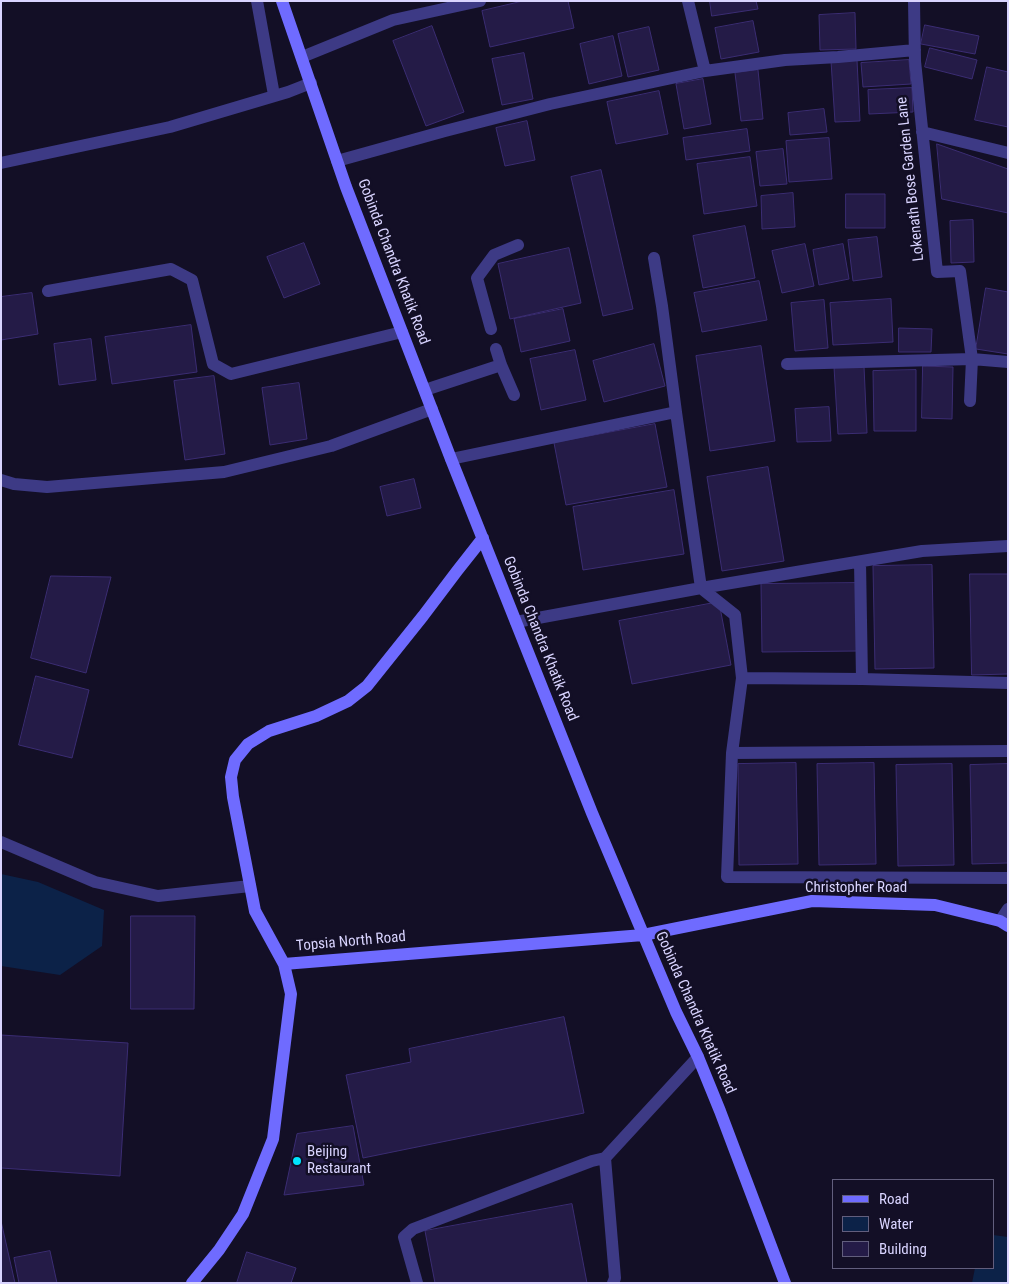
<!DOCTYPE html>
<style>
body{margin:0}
#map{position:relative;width:1009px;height:1284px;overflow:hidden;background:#130f26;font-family:"Roboto Condensed",sans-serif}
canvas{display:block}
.frame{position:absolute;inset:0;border:2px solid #d9d4ff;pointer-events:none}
.legend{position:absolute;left:832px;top:1179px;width:162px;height:90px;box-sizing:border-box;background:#130f26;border:1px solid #625e7d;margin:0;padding:6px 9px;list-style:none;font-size:15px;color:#d9d4ff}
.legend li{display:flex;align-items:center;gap:10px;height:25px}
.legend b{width:25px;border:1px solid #625e7d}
</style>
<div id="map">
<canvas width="1009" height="1284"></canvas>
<div class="frame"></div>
<ul class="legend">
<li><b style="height:6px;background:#6f6bff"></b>Road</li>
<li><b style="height:14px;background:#0c2248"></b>Water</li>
<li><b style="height:14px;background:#241b47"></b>Building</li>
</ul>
</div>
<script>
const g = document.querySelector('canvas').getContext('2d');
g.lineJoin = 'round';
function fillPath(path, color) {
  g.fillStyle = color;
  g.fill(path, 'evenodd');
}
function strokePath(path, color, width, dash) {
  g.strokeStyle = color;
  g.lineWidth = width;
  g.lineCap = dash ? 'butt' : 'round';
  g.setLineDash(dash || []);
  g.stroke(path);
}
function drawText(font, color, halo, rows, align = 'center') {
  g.font = font + ' "Roboto Condensed",sans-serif';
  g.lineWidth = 5;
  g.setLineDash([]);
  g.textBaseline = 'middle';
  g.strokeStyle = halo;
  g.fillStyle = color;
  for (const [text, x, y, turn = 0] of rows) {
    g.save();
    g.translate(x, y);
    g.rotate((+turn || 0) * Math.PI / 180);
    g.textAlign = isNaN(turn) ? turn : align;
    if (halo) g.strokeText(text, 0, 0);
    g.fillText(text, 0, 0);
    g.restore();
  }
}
const water = new Path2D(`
 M1,874l37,8 66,28 -2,36 -42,29 -59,-9z
 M993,1235l15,2v46h-36l3,-15h18z`);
const building = new Path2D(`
 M523,1h45l6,27 -84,19 -8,-36z
 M710,1h46l2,8 -46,7z
 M855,13l1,36 -36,1 -1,-35z
 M753,21l6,31 -38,7 -6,-31z
 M925,25l54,11 -4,18 -54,-10z
 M432,26l32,86 -38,14 -33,-85z
 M649,27l10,43 -31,7 -10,-43z
 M613,36l9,40 -33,8 -9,-40z
 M930,48l47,12 -5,19 -47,-12z
 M524,53l9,46 -31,6 -10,-46z
 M857,60l3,61 -25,1 -4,-61z
 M909,60l2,24 -48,3 -2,-24z
 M987,67l21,5v55l-33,-7z
 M758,70l5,49 -22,2 -6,-48z
 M703,79l8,45 -27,5 -8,-45z
 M912,88l1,24 -44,2 -1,-24z
 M659,91l9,43 -52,10 -9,-42z
 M824,109l3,23 -37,3 -2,-22z
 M527,121l8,39 -30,6 -9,-38z
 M747,129l3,22 -64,9 -3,-22z
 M829,138l3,41 -43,3 -3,-41z
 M937,144l71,25v44l-66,-14z
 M783,149l4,35 -27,2 -4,-34z
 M750,157l7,49 -53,8 -7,-50z
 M601,170l32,139 -30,7 -32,-139z
 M793,193l2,34 -33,2 -1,-33z
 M846,194h39v34h-39z
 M973,220l1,42 -23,1 -1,-42z
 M745,226l10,52 -52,10 -10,-52z
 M877,237l5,40 -29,4 -5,-41z
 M304,243l16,41 -36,14 -17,-41z
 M805,244l9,42 -32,7 -10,-42z
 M843,244l6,35 -30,6 -6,-35z
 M569,248l12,55 -71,16 -12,-55z
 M759,281l8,39 -65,12 -8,-39z
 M986,288l22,4v62l-32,-5z
 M32,293l6,41 -37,6v-43z
 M891,299l2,43 -60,3 -3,-42z
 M824,300l4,48 -33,3 -4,-48z
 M563,309l7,32 -49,11 -7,-33z
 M191,325l6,47 -85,12 -7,-47z
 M899,328l33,1 -1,23h-32z
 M91,339l5,41 -37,5 -5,-41z
 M654,344l11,42 -61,16 -11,-41z
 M761,346l14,95 -65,10 -14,-95z
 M575,350l11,50 -45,10 -11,-51z
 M864,366l3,67 -29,1 -4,-67z
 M923,366l30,1 -1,52 -30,-1z
 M916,370v61h-42l-1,-60z
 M214,376l11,78 -40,6 -11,-79z
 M299,383l8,56 -37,6 -8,-57z
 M829,407l2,34 -34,1 -2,-33z
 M655,424l12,63 -101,18 -12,-62z
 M768,467l16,94 -62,10 -15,-94z
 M414,479l7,29 -34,8 -7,-29z
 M674,490l10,64 -101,16 -10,-63z
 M932,565l2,103 -59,1 -2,-103z
 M970,574h38v100l-36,1z
 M51,576l60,1 -25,96 -55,-15z
 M857,583l1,68 -96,1 -1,-68z
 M719,602l12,63 -99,19 -13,-63z
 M36,676l53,14 -17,68 -53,-13z
 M796,763l2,101 -59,1 -1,-101z
 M874,763l2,101 -57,1 -2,-101z
 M952,764l2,101 -56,1 -2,-101z
 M1008,764v99l-36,1 -2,-99z
 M131,916h64l-1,93h-63z
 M564,1017l20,96 -221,45 -17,-83 65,-13 -2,-13z
 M1,1035l127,8 -8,133 -119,-8z
 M353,1126l11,59 -80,10 13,-61z
 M572,1204l15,79h-152l-10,-52z
 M1,1221l14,62h-14z
 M50,1251l7,32h-38l-5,-25z
 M247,1252l49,16 -5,15h-54z`);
const lane = new Path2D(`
 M654,258l8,48 14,106
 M491,329l-14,-51 17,-23 24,-10
 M496,349l5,16 13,30
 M425,390l76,-25
 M451,459l225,-47 25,176 34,27 7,63 -10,75 276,-2
 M860,562l2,117
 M516,622l185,-34 221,-37 86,-5
 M742,678l120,1 146,4
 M732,753l-5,124 281,1
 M1000,921l8,-12`);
const street = new Path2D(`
 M257,1l17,94
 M688,1l17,70
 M914,1l1,60 22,211 23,-1 12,88 -2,42
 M302,57l91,-37 87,-19
 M922,132l86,21
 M337,161l108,-30 105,-27 155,-33 80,-11 53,-3 77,-7
 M1,163l169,-36 118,-35 23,-9
 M48,291l123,-22 21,11 21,84 18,10 171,-42
 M787,364l185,-5 36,3
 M1,480l13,4 33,3 177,-15 107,-26 101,-37
 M1,842l94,40 63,14 92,-10
 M605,1158l10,120 -2,5
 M417,1283l-13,-46 9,-8 179,-68 13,-3 93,-101`);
const secondary = new Path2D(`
 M282,1l64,186 105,272 141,354 84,199 22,45 22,54 65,172
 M284,964l-29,-53 -22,-114 -2,-20 4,-17 13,-16 21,-13 47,-15 32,-15 19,-15 56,-70 34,-45 26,-33
 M192,1283l27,-33 24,-36 30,-75 18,-145 -7,-30 359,-29 169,-34 123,4 65,16 8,5`);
const markers = [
 [297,1161,5,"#00e5ff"]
];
const streetNames = [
 ["Lokenath Bose Garden Lane",911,179,-96],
 ["Gobinda Chandra Khatik Road",393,262,69],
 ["Gobinda Chandra Khatik Road",540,639,68],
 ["Christopher Road",856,888],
 ["Topsia North Road",351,942,-5],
 ["Gobinda Chandra Khatik Road",695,1013,66]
];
const poiNames = [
 ["Beijing",307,1152],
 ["Restaurant",307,1169]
];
fillPath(water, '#0c2248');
fillPath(building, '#241b47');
strokePath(building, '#3b2d73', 1);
strokePath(lane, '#3d3a85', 12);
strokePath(street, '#3d3a85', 12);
strokePath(secondary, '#6f6bff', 12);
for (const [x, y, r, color] of markers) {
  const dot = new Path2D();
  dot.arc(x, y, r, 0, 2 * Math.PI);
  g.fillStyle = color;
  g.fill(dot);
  strokePath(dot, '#130f26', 2);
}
drawText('15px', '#d9d4ff', '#130f26', streetNames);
drawText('15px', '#d9d4ff', '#130f26', poiNames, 'left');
</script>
